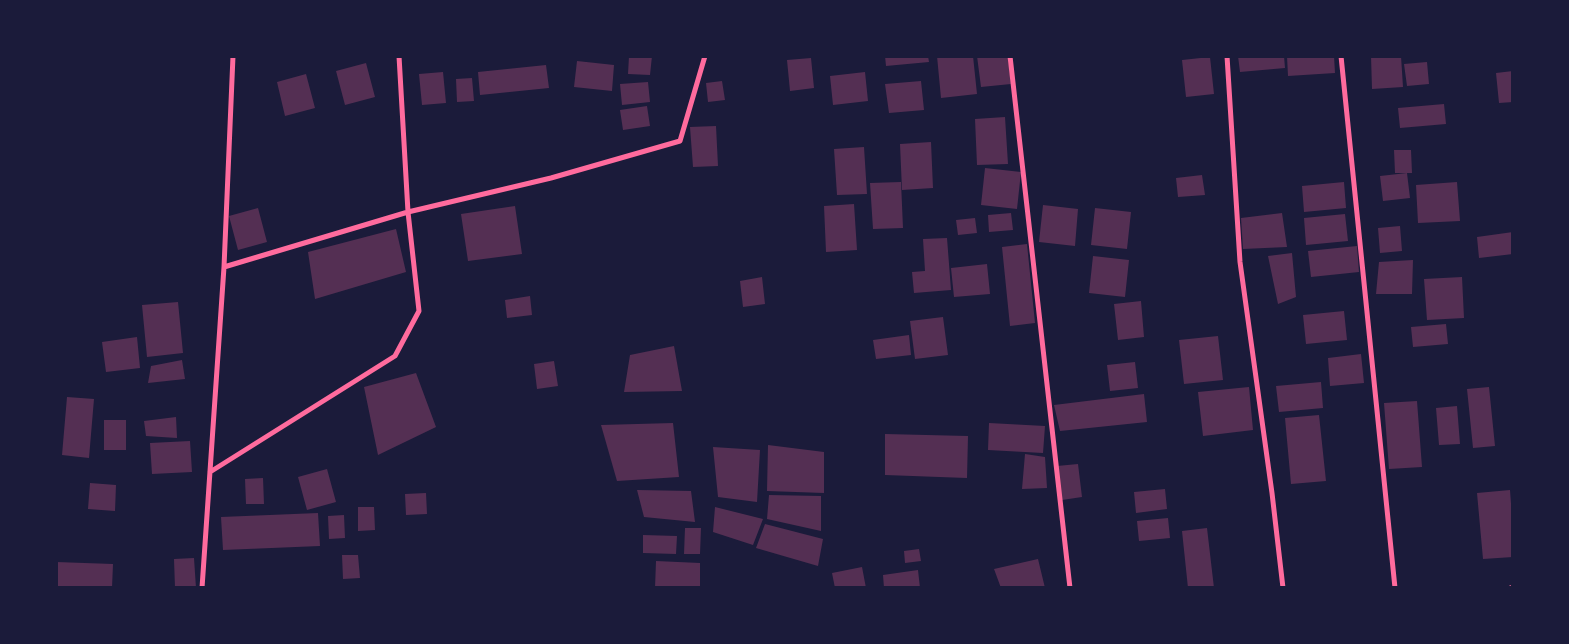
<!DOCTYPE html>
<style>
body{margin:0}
#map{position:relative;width:1569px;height:644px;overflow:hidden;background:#1b1b3a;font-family:"Varela Round",sans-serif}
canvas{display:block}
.frame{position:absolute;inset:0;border:58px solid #1b1b3a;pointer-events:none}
</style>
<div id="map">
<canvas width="1569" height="644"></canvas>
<div class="frame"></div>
</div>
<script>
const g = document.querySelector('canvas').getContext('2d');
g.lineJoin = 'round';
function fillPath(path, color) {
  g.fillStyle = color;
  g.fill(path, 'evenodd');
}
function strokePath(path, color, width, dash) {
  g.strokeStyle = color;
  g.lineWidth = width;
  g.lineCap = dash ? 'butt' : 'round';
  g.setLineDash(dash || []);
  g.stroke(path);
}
const building = new Path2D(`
 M629,56h23l-2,19 -22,-1z
 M885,56h43l1,6 -43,4z
 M937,56h36l4,38 -36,4z
 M977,56h31l3,28 -30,3z
 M1238,56h46l1,12 -45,4z
 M1287,56h47l1,17 -47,3z
 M1371,56h30l2,31 -31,2z
 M1210,57l4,37 -28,3 -4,-37z
 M811,58l3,30 -24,3 -3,-31z
 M577,61l37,4 -2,26 -38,-4z
 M1427,62l2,22 -22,2 -3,-22z
 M366,63l9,34 -30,8 -9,-34z
 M546,65l3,23 -69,7 -2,-23z
 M1513,71v31l-14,1 -3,-30z
 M443,72l3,31 -24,2 -3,-31z
 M865,72l3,29 -35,4 -3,-29z
 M306,74l9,34 -30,8 -8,-34z
 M472,78l2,23 -17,1 -1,-23z
 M722,81l3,19 -17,2 -2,-19z
 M921,81l3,29 -35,3 -4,-29z
 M648,82l2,20 -28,3 -2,-21z
 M1444,104l2,20 -46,4 -2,-20z
 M647,106l3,20 -27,4 -3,-20z
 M1005,117l3,47 -31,1 -2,-46z
 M716,126l2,40 -25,1 -3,-40z
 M931,142l2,46 -31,2 -2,-46z
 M864,147l3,47 -30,1 -3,-46z
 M1394,150h17l1,23h-17z
 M985,168l36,4 -4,37 -36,-4z
 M1407,173l3,25 -27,3 -3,-25z
 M1202,175l3,20 -27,2 -2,-19z
 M901,182l2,46 -30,1 -3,-46z
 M1344,182l2,26 -42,4 -2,-26z
 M1457,182l3,39 -42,2 -2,-38z
 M854,204l3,46 -31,2 -2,-46z
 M1043,205l35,4 -3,37 -36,-4z
 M515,206l7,48 -54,7 -7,-47z
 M258,208l9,34 -29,8 -9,-34z
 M1095,208l36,4 -4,37 -36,-4z
 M1011,213l2,17 -24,2 -1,-17z
 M1282,213l5,34 -44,2 -2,-31z
 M1345,214l3,27 -42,4 -2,-27z
 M975,218l2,15 -19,2 -2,-15z
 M1400,226l2,25 -22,2 -2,-25z
 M396,229l10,43 -91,27 -7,-47z
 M1513,232v22l-34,4 -2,-21z
 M947,238l4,52 -37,3 -2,-21 13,-1 -2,-32z
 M1027,244l8,79 -25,3 -8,-79z
 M1357,246l2,26 -48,5 -3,-26z
 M1292,253l4,44 -18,7 -10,-48z
 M1093,256l36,4 -4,37 -36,-4z
 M1413,260l-1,34h-36l3,-32z
 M987,264l3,30 -36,3 -3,-29z
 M762,277l3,27 -22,3 -3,-26z
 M1462,277l2,41 -37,2 -3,-41z
 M530,296l2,19 -25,3 -2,-18z
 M1141,301l3,36 -26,3 -4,-36z
 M178,302l5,51 -36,4 -5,-52z
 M1344,311l3,29 -41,4 -3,-29z
 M943,317l5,38 -33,4 -5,-38z
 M1446,324l2,20 -35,3 -2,-20z
 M909,335l2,20 -35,4 -3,-19z
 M1218,336l5,44 -39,4 -5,-44z
 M137,337l3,31 -34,4 -4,-30z
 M674,346l8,45 -58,1 6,-37z
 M1361,354l3,29 -34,3 -2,-28z
 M182,360l3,19 -37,4 3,-17z
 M554,361l4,25 -21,3 -3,-25z
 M1135,362l3,26 -28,3 -3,-26z
 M416,373l20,54 -58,28 -14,-68z
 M1321,382l2,26 -44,4 -3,-26z
 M1249,387l4,43 -50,6 -5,-44z
 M1489,387l6,59 -22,2 -6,-59z
 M1144,394l3,28 -87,9 -6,-26z
 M67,397l27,2 -5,59 -27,-3z
 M1417,401l5,66 -33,2 -5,-66z
 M1457,406l3,38 -21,1 -3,-37z
 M1319,415l7,66 -35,3 -6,-66z
 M176,417l1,21 -31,-2 -2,-15z
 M104,420h22v30h-22z
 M673,423l6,54 -62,4 -16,-56z
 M989,423l56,3 -2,27 -55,-3z
 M885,434l83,2 -1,42 -82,-3z
 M190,441l2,31 -40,2 -2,-31z
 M768,445l56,7v41l-57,-2z
 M713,447l47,3 -3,52 -39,-5z
 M1025,454l20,3 2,31 -25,1z
 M1078,464l4,33 -20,3 -5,-34z
 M327,469l9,33 -29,8 -9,-33z
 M263,478l1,26h-18l-1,-25z
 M90,483l26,2 -1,26 -27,-2z
 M1165,489l2,20 -31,4 -2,-21z
 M637,490l54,1 4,31 -51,-5z
 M1510,490l3,40v27l-30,2 -6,-66z
 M426,493l1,21 -21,1 -1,-21z
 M769,495l52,1v35l-54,-12z
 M358,507h16l1,23 -17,1z
 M715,507l48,12 -10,26 -40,-13z
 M318,513l2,33 -97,4 -2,-33z
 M344,515l1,23 -16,1 -1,-23z
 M1168,518l2,20 -31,3 -2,-20z
 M765,524l58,15 -5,27 -62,-18z
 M685,528h16l-1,26h-16z
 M1207,528l7,60h-26l-6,-57z
 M643,535l34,1 -1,18 -33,-1z
 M919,549l2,12 -16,2 -1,-12z
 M342,555h16l2,23 -17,1z
 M194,558l2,30h-21l-1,-29z
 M1038,559l7,29h-44l-7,-19z
 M656,561l44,2v25h-45z
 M56,562l57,2 -1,24h-56z
 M862,567l4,21h-31l-3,-15z
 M918,570l2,18h-36l-1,-13z`);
const minor = new Path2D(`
 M1010,56l60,532
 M1227,56l13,206 32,231 11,95
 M1341,56l54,532
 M224,267l9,-211
 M210,472l185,-116 24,-45 -11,-99 -9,-156
 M202,588l22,-321 184,-55 143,-34 129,-37 25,-85
 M1510,588l3,-1`);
fillPath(building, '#542f53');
strokePath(minor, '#ff6b9d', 5);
</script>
